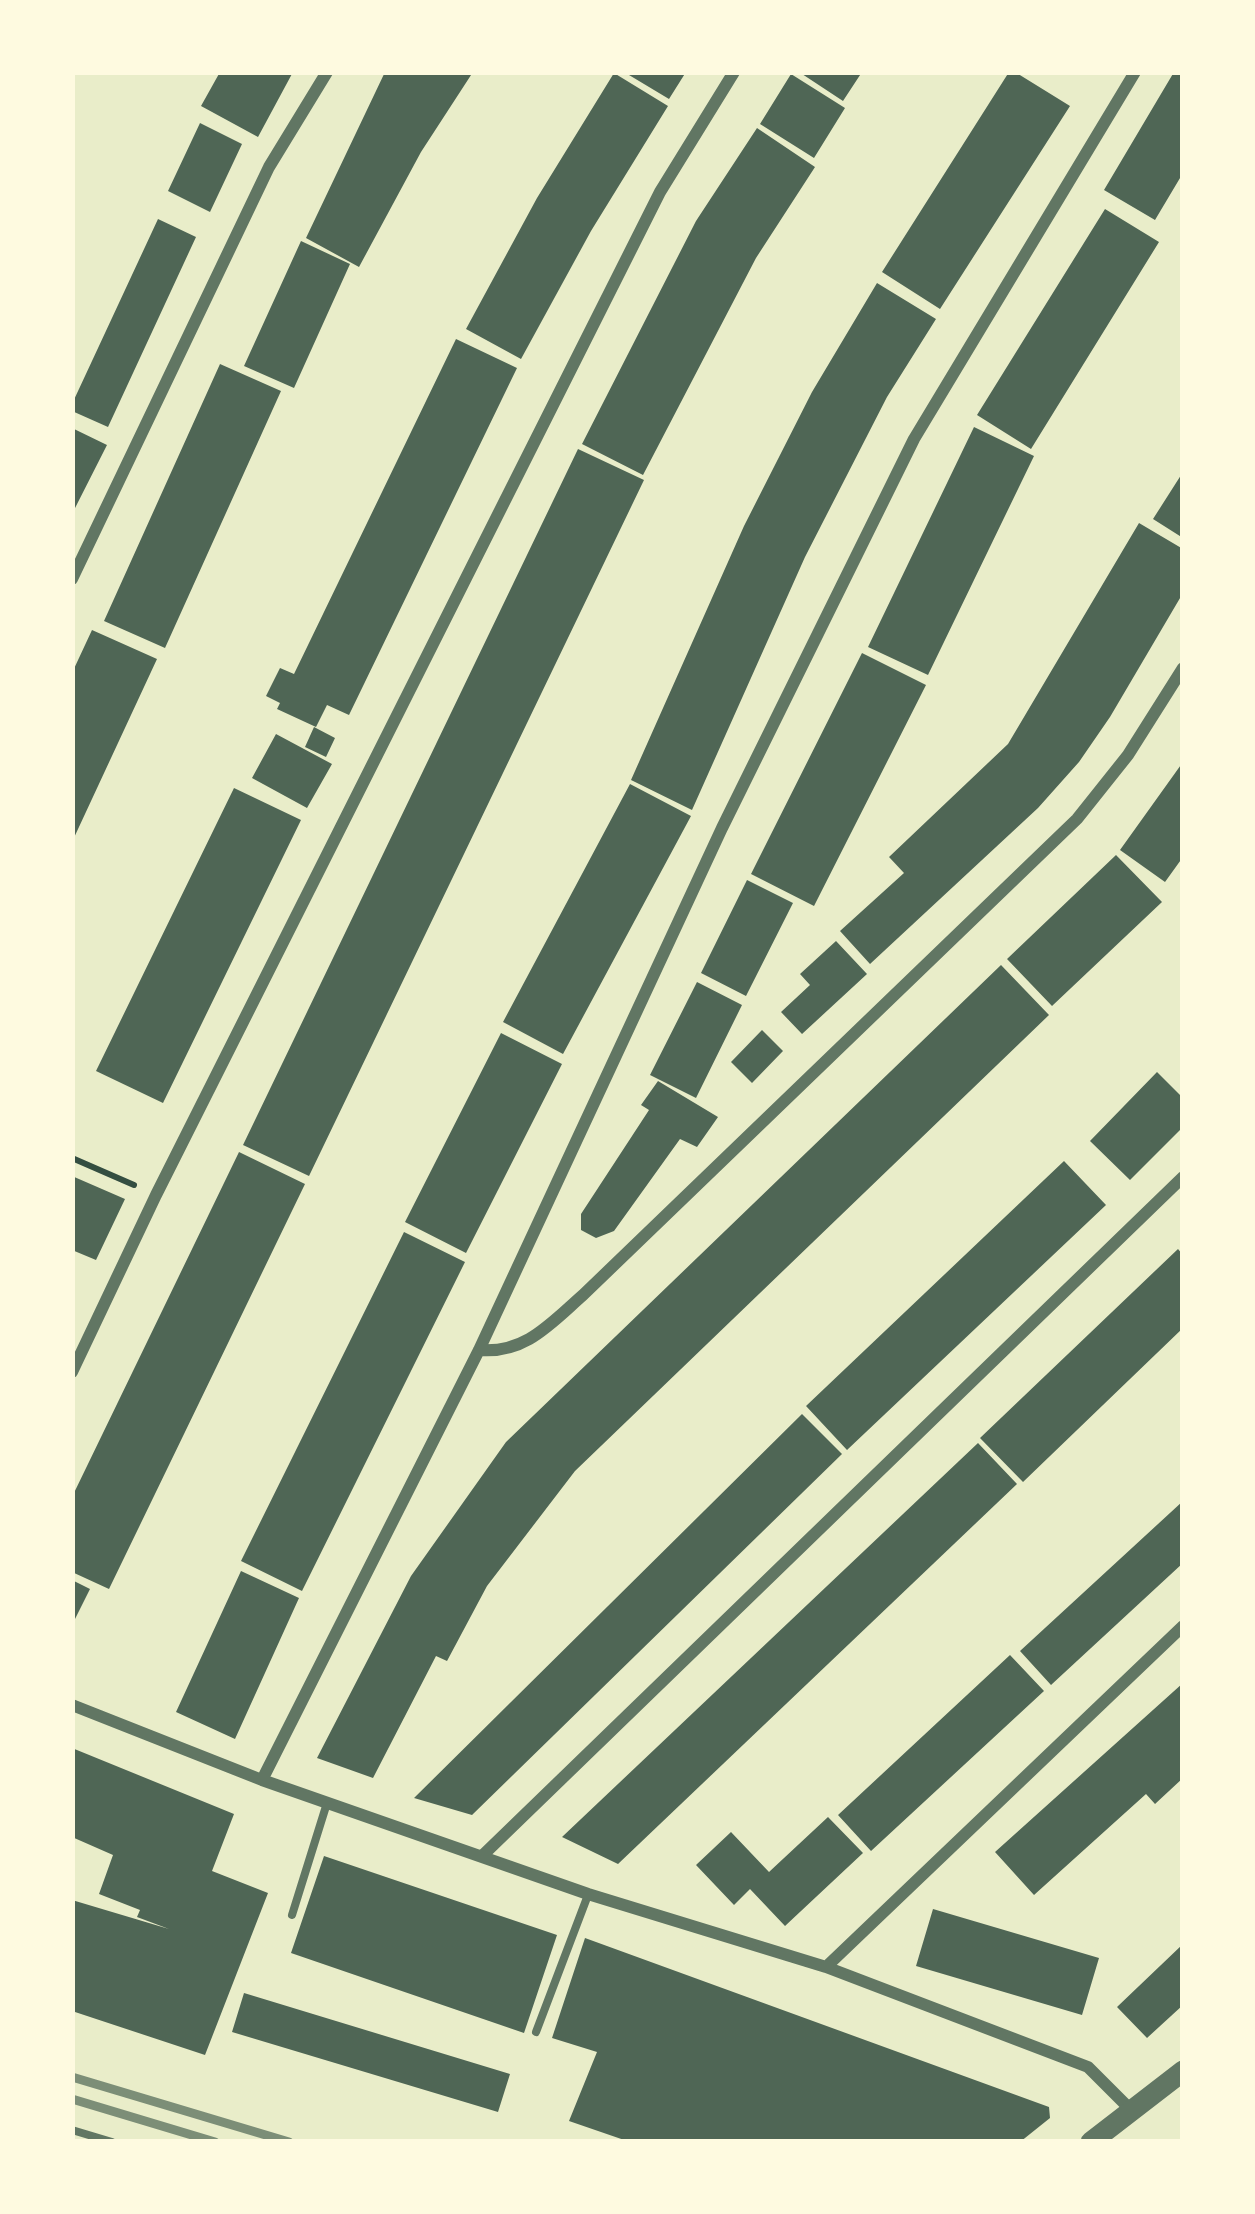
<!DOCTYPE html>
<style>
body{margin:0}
#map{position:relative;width:1255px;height:2214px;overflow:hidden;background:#e9edc9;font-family:"Source Sans 3",sans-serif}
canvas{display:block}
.frame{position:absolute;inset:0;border:75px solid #fefae0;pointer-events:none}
</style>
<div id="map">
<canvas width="1255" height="2214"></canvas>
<div class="frame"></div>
</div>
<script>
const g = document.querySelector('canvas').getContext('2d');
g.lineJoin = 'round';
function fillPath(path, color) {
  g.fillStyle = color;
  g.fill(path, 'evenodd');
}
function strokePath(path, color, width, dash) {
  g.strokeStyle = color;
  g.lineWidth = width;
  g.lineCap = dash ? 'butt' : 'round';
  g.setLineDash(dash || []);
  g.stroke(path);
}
const building = new Path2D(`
 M220,72h73l-35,65 -57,-31z
 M385,72h88l-52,80 -62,115 -53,-29z
 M624,72h62l-17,27z
 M799,72h63l-19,29z
 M1009,72h6l55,34 -130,203 -58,-37z
 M1174,72h9v101l-28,47 -51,-30z
 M614,73l54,33 -77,125 -70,128 -55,-30 71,-131z
 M791,74l54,34 -31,50 -54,-34z
 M200,123l42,21 -32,68 -42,-21z
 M757,128l58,39 -59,91 -113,217 -61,-31 114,-223z
 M1105,209l54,33 -128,207 -54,-34z
 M158,219l38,18 -88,190 -36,-16v-7z
 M301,241l49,23 -56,124 -50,-22z
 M877,283l59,36 -49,78 -82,160 -113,253 -61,-30 113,-254 68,-134z
 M456,339l61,29 -168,347 -22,-10 -11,22 -39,-18 3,-6 -14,-7 14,-28 14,6z
 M220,364l61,27 -116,257 -61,-27z
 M974,427l60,29 -106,219 -60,-28z
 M72,428l35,17 -35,69z
 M578,449l66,31 -335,696 -66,-31z
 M1183,472v66l-30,-19z
 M1139,523l44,26v44l-73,124 -31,45 -41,46 -168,156 -30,-33 64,-58 -15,-16 119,-113z
 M92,630l65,29 -85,183v-169z
 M862,653l64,32 -112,221 -63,-32z
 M314,727l21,11 -9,19 -21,-10z
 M276,734l56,30 -25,44 -55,-30z
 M1183,762v95l-18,25 -45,-32z
 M630,784l61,32 -128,238 -60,-32z
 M234,788l67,32 -138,283 -67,-32z
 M1116,855l46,47 -110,104 -45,-47z
 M747,880l46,23 -47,93 -45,-23z
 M836,941l31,33 -65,60 -21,-22 29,-27 -10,-11z
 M1001,965l48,50 -474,456 -88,115 -40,75 -11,-5 -63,122 -56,-20 94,-182 95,-134z
 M697,982l45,23 -46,93 -46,-23z
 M762,1030l21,21 -31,32 -21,-21z
 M501,1033l61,31 -96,189 -61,-31z
 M1157,1072l26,26v29l-53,53 -40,-39z
 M658,1081l60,36 -21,30 -17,-8 -66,92 -18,7 -15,-8v-16l68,-104 -8,-5z
 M239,1152l66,32 -196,405 -37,-17v-75z
 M1064,1161l42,44 -259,245 -41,-44z
 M72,1176l53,23 -29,61 -24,-10z
 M404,1232l61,30 -163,329 -61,-30z
 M1178,1249l5,6v73l-160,154 -43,-44z
 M802,1414l40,40 -370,361 -58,-17z
 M978,1443l39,41 -399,380 -56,-27z
 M1183,1501v62l-132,122 -31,-34z
 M241,1571l58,27 -64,141 -59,-27z
 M72,1580l18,9 -18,36z
 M1010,1655l34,36 -173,160 -33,-36z
 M1183,1683v95l-28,26 -9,-10 -112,101 -39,-43z
 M72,1748l162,66 -22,57 56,22 -63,162 -133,-44v-111l97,29 -32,-12 3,-7 -41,-16 14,-39 -41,-18z
 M828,1817l35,36 -78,73 -35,-37 -16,16 -38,-40 35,-33 38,40z
 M324,1856l233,79 -33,98 -233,-80z
 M933,1909l166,49 -17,57 -166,-49z
 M585,1938l464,169 1,11 -30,24h-390l-61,-21 28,-69 -45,-14z
 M1183,1944v61l-36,33 -30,-31z
 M244,1993l266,81 -12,38 -266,-80z`);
const path = new Path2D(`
 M72,1158l62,27`);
const service = new Path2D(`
 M292,1915l35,-112
 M536,2032l52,-137
 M72,2130l40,12`);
const minor = new Path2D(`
 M72,579l197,-412 58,-95
 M479,1350c46,4 71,-26 104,-55l494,-476 51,-64 55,-87
 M72,1372l84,-177 504,-1003 74,-120
 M72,1705l190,75 326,114 238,73 262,100 42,42
 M262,1780l217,-430 243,-522 192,-389 221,-367
 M482,1856l701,-679
 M826,1967l357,-341`);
const tertiary = new Path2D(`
 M1091,2142l92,-71`);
const rail = new Path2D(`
 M72,2077l217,65
 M72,2099l143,43`);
fillPath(building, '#4f6655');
strokePath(path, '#344e41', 6);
strokePath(service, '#617663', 8);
strokePath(minor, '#617663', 12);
strokePath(tertiary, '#617663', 21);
strokePath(rail, '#7c8e77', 9);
</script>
